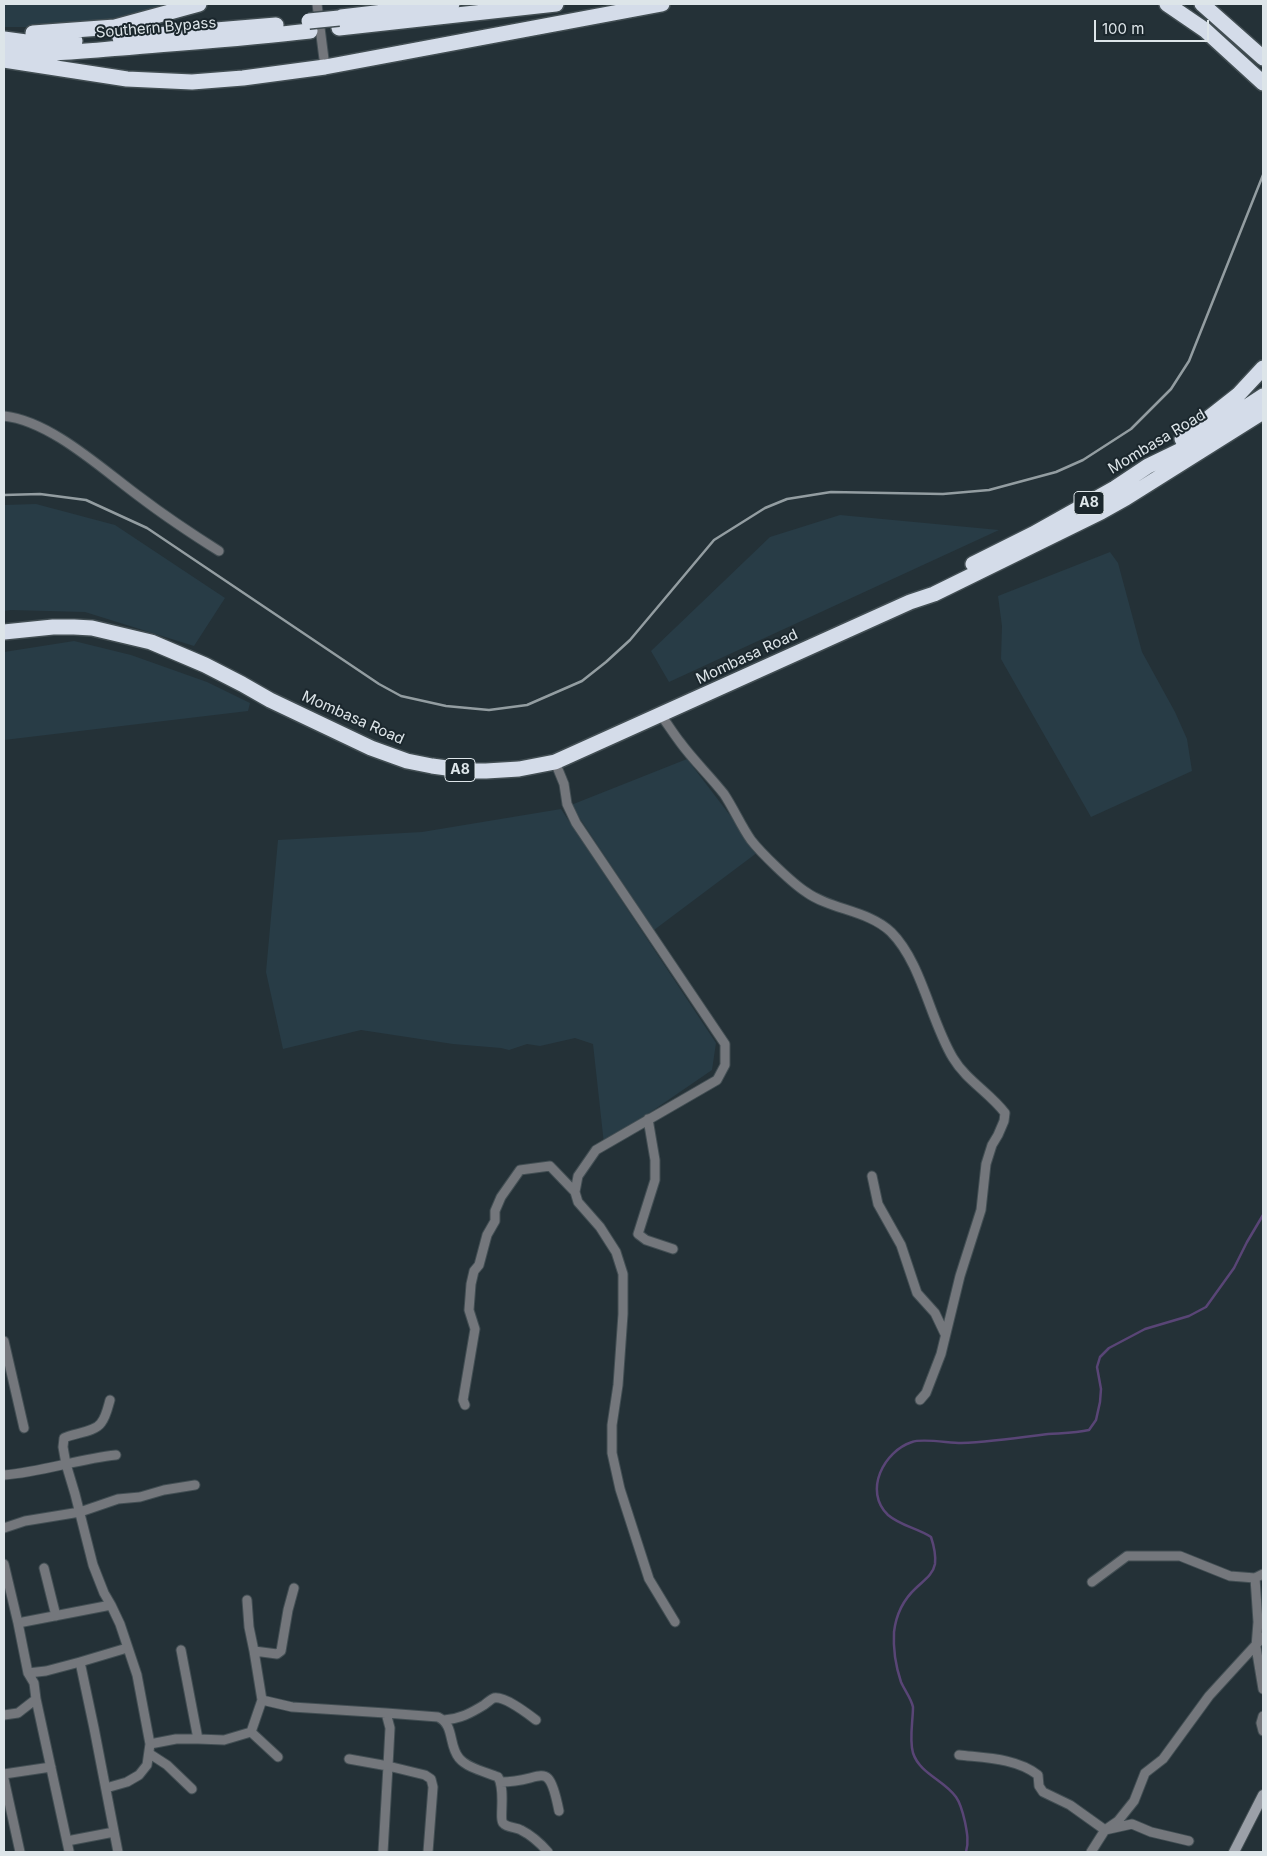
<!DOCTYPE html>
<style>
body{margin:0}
#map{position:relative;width:1267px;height:1856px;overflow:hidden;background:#243137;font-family:Inter,sans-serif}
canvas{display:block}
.frame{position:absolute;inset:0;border:5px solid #dde5e9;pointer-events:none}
.scale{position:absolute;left:1094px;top:20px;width:115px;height:22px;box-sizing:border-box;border:2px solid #dde5e9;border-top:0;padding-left:6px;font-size:15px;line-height:18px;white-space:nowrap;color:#dde5e9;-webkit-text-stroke:4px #1b272d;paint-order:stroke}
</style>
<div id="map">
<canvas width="1267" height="1856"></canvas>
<div class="frame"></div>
<div class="scale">100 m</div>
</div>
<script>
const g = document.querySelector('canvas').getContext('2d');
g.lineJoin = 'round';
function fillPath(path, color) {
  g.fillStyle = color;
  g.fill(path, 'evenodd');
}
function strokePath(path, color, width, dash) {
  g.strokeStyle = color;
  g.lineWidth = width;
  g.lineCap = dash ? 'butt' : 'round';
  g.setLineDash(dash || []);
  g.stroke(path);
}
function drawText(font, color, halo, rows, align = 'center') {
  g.font = font + ' Inter,sans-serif';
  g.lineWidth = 4;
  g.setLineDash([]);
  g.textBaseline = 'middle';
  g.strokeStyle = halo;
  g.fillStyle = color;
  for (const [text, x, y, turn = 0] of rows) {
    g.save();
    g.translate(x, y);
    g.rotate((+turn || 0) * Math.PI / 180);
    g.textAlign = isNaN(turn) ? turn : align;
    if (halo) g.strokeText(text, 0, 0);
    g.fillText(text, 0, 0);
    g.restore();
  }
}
const built = new Path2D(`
 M4,4h170l-98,23h-72z
 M36,504l79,21 110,73 -31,48 -109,-34 -74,-2 -7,1v-106z
 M840,515l159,15 -330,152 -18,-31 119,-114z
 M1110,552l8,11 24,89 33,60 12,27 5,32 -101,46 -90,-158 1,-33 -4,-30z
 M74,641l57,14 76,27 43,21 -2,8 -244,29v-88z
 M687,759l71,93 -104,78 -83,-125z
 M561,809l155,234 -4,27 -108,74 -11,-100 -18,-6 -35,8 -13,-2 -18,6 -8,-2 -48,-4 -92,-14 -78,19 -17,-77 12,-132 144,-8z`);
const stream = new Path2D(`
 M966,1852c3,-10 1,-20 -1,-30 -2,-9 -4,-18 -9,-25 -12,-17 -36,-23 -43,-44 -4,-14 0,-32 0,-46 -2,-9 -8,-16 -12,-25 -5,-15 -8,-33 -7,-50 2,-17 10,-33 22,-44 7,-7 17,-13 19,-24 1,-9 -1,-18 -4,-27 -14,-9 -30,-11 -43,-22 -25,-24 -4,-64 24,-73 10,-4 37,1 49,1 30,-1 57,-5 87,-9 14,-1 28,-1 41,-4l7,-10 4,-18 1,-13 -4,-22 3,-10 9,-9 36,-19 44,-13 17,-9 28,-39 13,-26 16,-27`);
const street = new Path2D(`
 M317,4l8,63
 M4,416c47,5 99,54 136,81 25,19 52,37 79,54
 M660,714c7,9 13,19 20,28 13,18 30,34 44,52 10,15 17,32 27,46 10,13 41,43 55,52 25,18 62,18 85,40 31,31 39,88 62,126 13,22 37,35 52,55l-1,8 -6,14 -6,10 -6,19 -5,46 -21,66 -19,78 -15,39 -6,7
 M555,762l9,22 3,20 9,19 149,221v21l-8,15 -121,70 -18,26 -3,16 3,10 22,25 16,25 7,22v40l-5,71 -6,40v28l8,36 29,90 26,43
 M648,1119l7,41v20l-17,54 8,6 27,9
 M872,1176l6,28 23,41 16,48 18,20 10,21
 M4,1341l20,87
 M465,1405l-2,-5 12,-71 -6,-19 2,-26 3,-13 5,-6 8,-30 8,-14v-10l6,-14 19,-27 30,-4 25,26
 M4,1475c38,-3 74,-16 112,-20
 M4,1528l21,-7 55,-9 38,-13 22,-2 24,-7 31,-5
 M4,1564l14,59 10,50 6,10 2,16 -18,14 -14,2
 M44,1568l12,48
 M1255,1578l3,44 -2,25 7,42
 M1092,1582l35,-26h53l50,20 25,2 8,-4
 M247,1600l2,27 5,24
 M18,1623l93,-18
 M80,1662l47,-14
 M28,1673l18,-2 34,-9 14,66 24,124
 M36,1699l33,152
 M262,1700l-8,-49 23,3 4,-3 7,-41 6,-22
 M386,1713l52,4c17,8 10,28 21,41 8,10 27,14 39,19 8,13 1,41 5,46 4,5 13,4 18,7 10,5 20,14 27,22
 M1263,1716l-2,7 2,8
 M444,1720c16,-1 27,-7 40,-15 3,-2 7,-6 10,-7 11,-2 34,16 42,22
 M251,1732l27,25
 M198,1739l26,1 27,-8 11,-32 30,7 94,6 4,15 -2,38 37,9 6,4 2,8 -5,65
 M150,1744l26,-5h22l-17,-89
 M150,1754l17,11 25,24
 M959,1755c26,3 57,3 79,20l1,11 4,6 27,13 35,25 27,-6 19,8 38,9
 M349,1759l39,7 -5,86
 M4,1774l47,-7
 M4,1779l16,73
 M501,1782c43,0 47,-26 58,29
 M106,1788l21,-6 12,-7 8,-10 3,-21 -13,-69 -17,-51 -9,-19 -7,-12 -11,-28 -18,-71 -9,-30 -3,-17 1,-9c10,-5 31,-6 37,-15 5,-6 7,-16 9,-23
 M67,1841l47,-9
 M1091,1852l14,-22 13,-9 16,-20 11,-28 18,-14 46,-63 54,-59`);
const secondary = new Path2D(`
 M1234,1852l29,-57`);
const highway = new Path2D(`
 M1167,4l38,26 58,53
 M1202,4l61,54
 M341,17l111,-13
 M339,28l217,-24
 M33,33l82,-6 84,-23
 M120,38l156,-13
 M4,39l22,3 49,-1
 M7,52c42,4 85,-2 127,-5 59,-5 117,-9 176,-16
 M4,60l123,19 65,3 51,-4 82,-11 337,-63
 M1182,439l56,-44 25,-27
 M973,564l60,-30 82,-46 33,-22 31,-15 84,-55
 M4,632l49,-5h21l18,1 59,14 54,23 37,19 28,16 101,48 36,13 25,5 37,5h17l33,-2 36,-7 355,-160 24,-8 167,-82 25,-14 137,-86`);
const rail = new Path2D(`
 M4,495l36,-1 46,6 61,28 232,156 22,12 45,10 43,4 38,-5 55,-24 24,-19 24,-22 84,-100 51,-32 22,-9 44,-7 112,2 46,-4 67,-18 27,-12 48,-31 40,-40 18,-28 74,-186`);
const highwayBridge = new Path2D(`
 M309,21l30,-3`);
const shields = [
 [1089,503,30],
 [460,770,30]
];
const shieldNames = [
 ["A8",1089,503],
 ["A8",460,770]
];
const streetNames = [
 ["Southern Bypass",156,28,-5],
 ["Mombasa Road",1157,442,-31],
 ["Mombasa Road",747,657,-25],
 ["Mombasa Road",353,718,24]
];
fillPath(built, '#283c46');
strokePath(stream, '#594576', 2.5);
strokePath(street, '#424e53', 11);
strokePath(secondary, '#424e53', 12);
strokePath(highway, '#424e53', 18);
strokePath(street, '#74777c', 9);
strokePath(secondary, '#9ba0a8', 10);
strokePath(highway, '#d4dce9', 15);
strokePath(rail, '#939da1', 2.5);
strokePath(highwayBridge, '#424e53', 18, []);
strokePath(highwayBridge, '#d4dce9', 15);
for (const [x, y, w] of shields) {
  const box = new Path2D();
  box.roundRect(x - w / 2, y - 11.5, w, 23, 4);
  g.fillStyle = '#1b272d';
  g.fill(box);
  strokePath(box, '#dde5e9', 1);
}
drawText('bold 14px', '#dde5e9', null, shieldNames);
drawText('15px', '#dde5e9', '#1b272d', streetNames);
</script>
